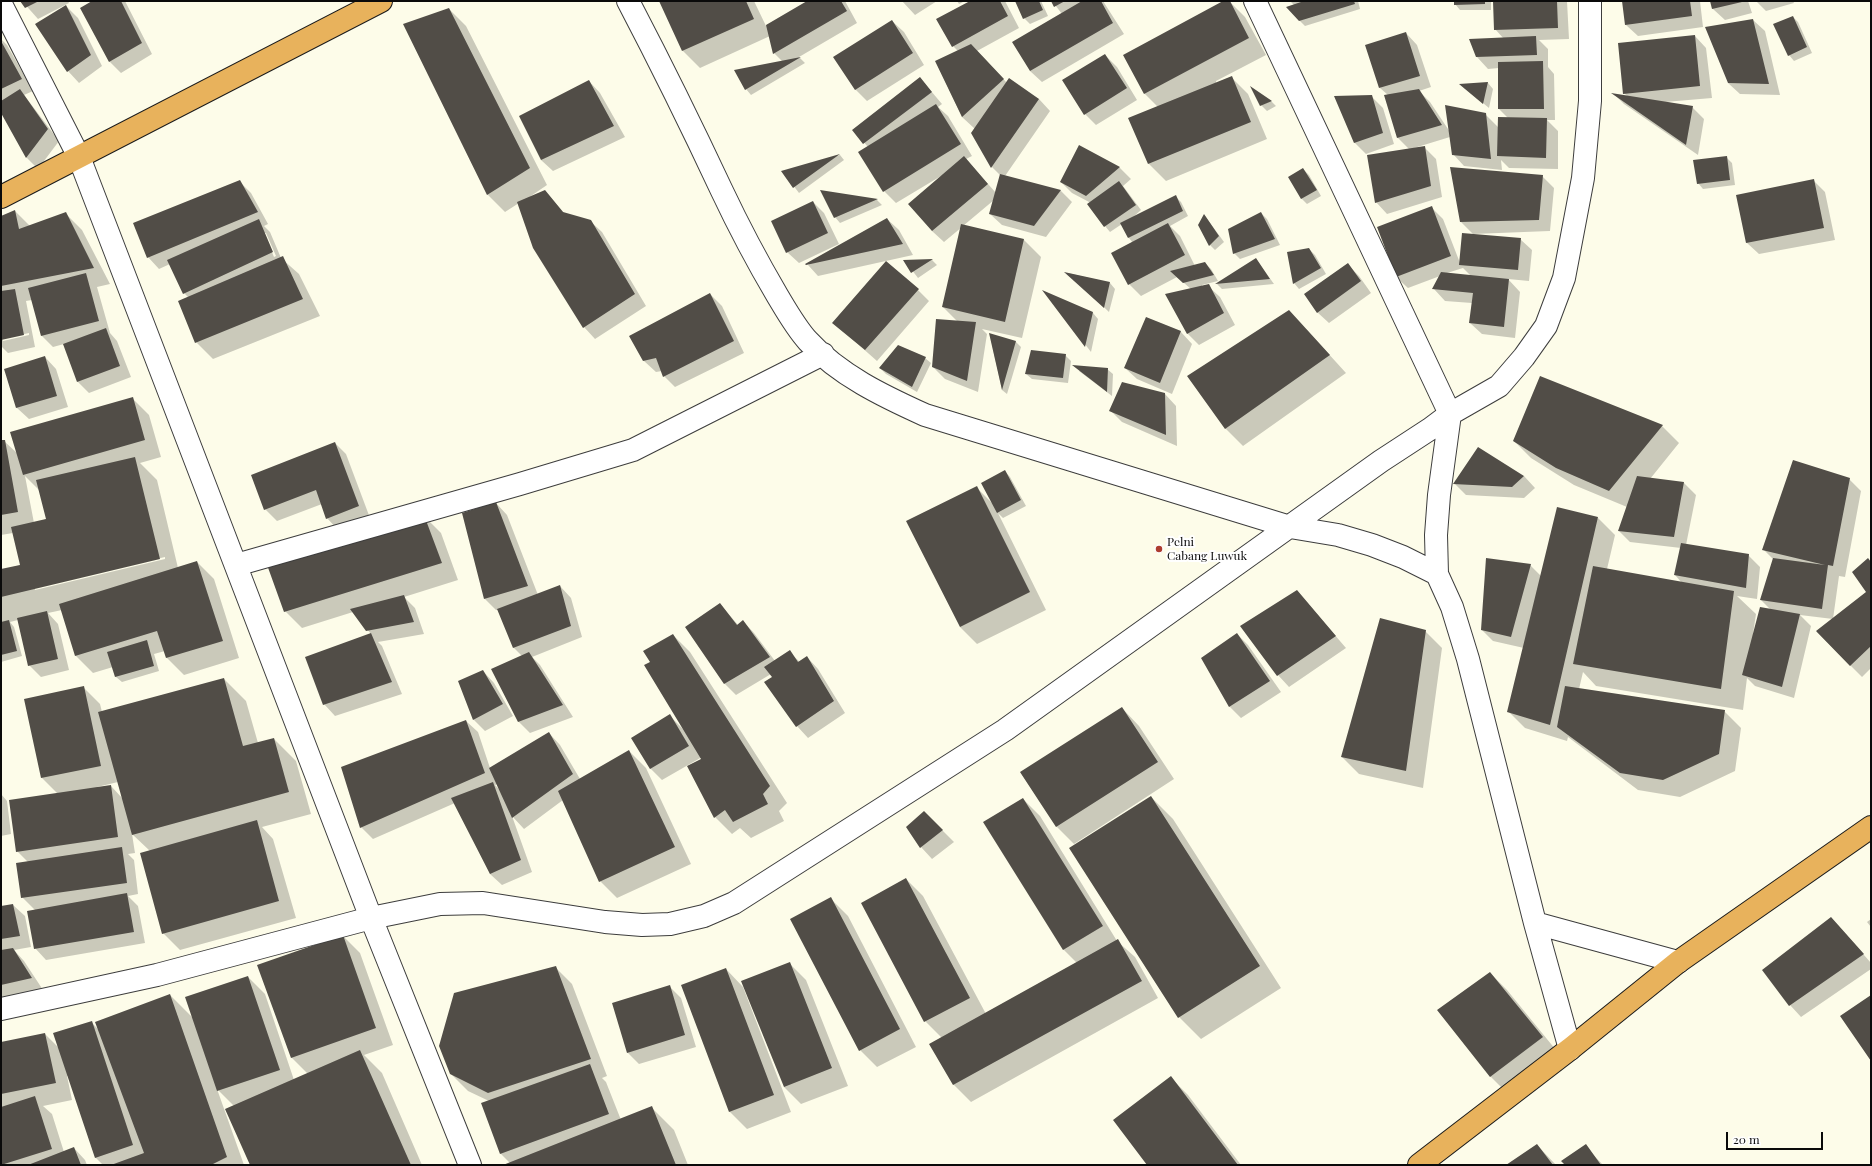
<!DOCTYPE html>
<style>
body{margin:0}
#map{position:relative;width:1872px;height:1166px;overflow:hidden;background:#fdfce9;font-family:"Playfair Display",serif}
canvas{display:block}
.frame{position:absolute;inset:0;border:2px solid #0a0a0a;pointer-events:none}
.scale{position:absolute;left:1726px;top:1132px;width:97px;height:18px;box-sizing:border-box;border:2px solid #0a0a0a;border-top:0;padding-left:5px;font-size:12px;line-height:14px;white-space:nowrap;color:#0a0a0a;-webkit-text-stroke:3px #fff;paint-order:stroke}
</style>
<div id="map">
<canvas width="1872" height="1166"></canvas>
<div class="frame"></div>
<div class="scale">20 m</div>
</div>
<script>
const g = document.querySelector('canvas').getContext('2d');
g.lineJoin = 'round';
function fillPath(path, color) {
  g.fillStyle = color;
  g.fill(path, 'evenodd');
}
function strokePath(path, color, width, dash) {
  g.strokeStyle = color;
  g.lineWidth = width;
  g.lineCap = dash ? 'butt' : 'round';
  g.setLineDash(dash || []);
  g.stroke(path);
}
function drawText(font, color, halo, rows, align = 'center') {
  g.font = font + ' "Playfair Display",serif';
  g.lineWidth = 4;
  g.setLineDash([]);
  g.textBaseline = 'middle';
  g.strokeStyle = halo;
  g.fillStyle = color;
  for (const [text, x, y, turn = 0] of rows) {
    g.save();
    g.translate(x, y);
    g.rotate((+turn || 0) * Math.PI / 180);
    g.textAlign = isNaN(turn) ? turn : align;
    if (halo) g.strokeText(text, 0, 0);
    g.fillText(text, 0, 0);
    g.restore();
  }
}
const shadow = new Path2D(`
 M22,1h46l1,2 -31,16z
 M94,1h31l27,53 -31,19 -11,-11 -29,-54z
 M660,1h94l12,25 43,-25h36l12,22 -58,34 6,6 -54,32 -5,-6 37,-27 -9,-9 -4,-17 -70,32 -17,-17z
 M902,1h35l-22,14z
 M957,1h8l-6,3z
 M972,1h33l14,27 -42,23 30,32 32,16 11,12 -45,65 56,15 11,11 -26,35 -44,-12 -12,-11 4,-14 -31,26 61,14 17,17 -19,81 -40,-9 5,5 -9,58 -33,-13 -12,-12 25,-45 -15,-15 19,-80 -18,15 -12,-11 14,-58 -50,30 -12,-12 -16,-44 -15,-17 67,-52 22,26 -4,3 10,9 24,40 -6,3 30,34 5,-17 -9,-9 -19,-34 2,-4 -13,-12 -26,-55 22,-11 -5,-5z
 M1016,1h25l7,15 -18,8 -6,-6z
 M1052,1h51l21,33 -82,48 -12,-11 32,-57z
 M1226,1h3l16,16 21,38 -50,26v2l15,-6 17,17 19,45 -101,42 -17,-17 9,-57 -14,-14z
 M1290,1h68l2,8 -55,17 -5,-5 -6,-16z
 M1455,1h36v9h-31l-5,-6z
 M1494,1h73l2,38 -30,1 9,9v18l6,7 1,46h-8l11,11v38l-49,-1 -8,-8 1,10 -38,-4 -11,-12 -3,-17 -36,11 10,-1 12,12 6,38 -55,17 -11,-12 34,-52 -12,-12 -10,-43 -8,-7 26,-55 11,12 14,42 -12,4 11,11 20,30 35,-18 14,14 9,-10 -9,-9v-41l-11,1 -11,-12 27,-18 -9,-10z
 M1623,1h77l3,26 -65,9 -12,-11z
 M1711,1h37l4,12 -27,7 -12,-11z
 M1756,1h37l1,2 -28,8z
 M66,6l12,12 24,48 -23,17 -11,-12z
 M449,9l17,17 81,159 -19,13 17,-7 20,23 25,7 12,11 44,74 -51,33 -11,-12 -65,-124 -14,9 -17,-17 -83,-170z
 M1793,17l5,5 14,31 -18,8 -5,-6z
 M1753,20l12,11 15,64 -40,-1 -12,-11z
 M892,21l12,11 20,33 -57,36 -12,-12z
 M1695,36l11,12 6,50 -47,4 27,5 12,12 -6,36 -74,-51 -10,-10 13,2 -3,-3z
 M1,39l6,6 26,46 -9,4 35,46 -21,28 -11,-11 -26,-47z
 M1105,55l12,12 20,33 -41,25 -11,-11z
 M589,81l11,12 25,44 -72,34 -12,-11z
 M1488,83l5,6 -4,19 -28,-23z
 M1371,96l12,12 11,36 -28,10 -12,-12z
 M1271,101l5,5 -9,5 -6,-6z
 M1079,147l41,21 11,11 -8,7 18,24 -9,8 43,-22 6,6 7,14 -18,10 10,10 15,30 10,-3 6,6 7,12 -16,4v2l6,-1 12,11 15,28 -36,20 -12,-12 4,-44 -14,-12 -36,19 -12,-12 4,-41 -4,-5 -7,-14 -12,8 -5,-6 -14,-23 -19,-10 -11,-11z
 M840,155l4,5 -45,33 -16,-21z
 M1727,158l5,5 3,22 -32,4 -5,-6z
 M1303,169l6,6 12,21 -14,8 -6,-6z
 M1542,176l12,12 -4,43 -77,3 -12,-12z
 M239,181l12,12 17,31 -4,2 6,6 11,26 18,16 21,42 -107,43 -17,-17 -7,-44 -5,-5 -14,-29 -11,5 -11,-12zM264,233h2l10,23 -2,1z
 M1814,181l11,11 10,48 -76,14 -12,-11 -10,-47z
 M822,192l55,8 5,5 -42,18 -5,-6z
 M813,202l11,11 15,31 -40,19 -12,-11z
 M1431,207l12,12 17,44 60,-24 12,11 -3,31 -21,-2 12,13 -5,46 -33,-4 -12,-11 2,-20 -27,-2 -11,-12 6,-13 -32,12 -12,-11zM1463,268l8,8 -24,-3z
 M15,211l15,15 35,-13 17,17 28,54 -13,3 13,46 7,8 14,36 -42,16 -11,-11 -14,-38 -11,3 -11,-11 -10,-36 -6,1 9,46 -27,6 -7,-7v-129zM29,333v2l-26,6v-2z
 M1261,213l6,6 13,26 -40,14 -6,-6z
 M1205,216l19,26 -9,8 -5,-5 -11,-20z
 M887,219l12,11 14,25 -95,21 -10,-11z
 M1309,249l6,6 11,19 -27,15 -5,-6z
 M1256,259l18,25 -52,5 -5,-5z
 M932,260l5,5 -19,13 -13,-17z
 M1347,264l12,12 12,17 -42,30 -12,-11z
 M1068,273l42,10 5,6 -6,23z
 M918,290l11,11 -52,60 -43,-38z
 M1045,292l48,21 5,6 -7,33z
 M710,294l12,12 22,47 -69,34 -11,-11 -2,-5 -6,1 -12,-11 -14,-25z
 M1146,318l35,14 11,12 -20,50 -35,-15 -12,-11z
 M1306,329l40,44 -103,73 -17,-17 -37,-52z
 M990,335l26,7 5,5 -14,47 -5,-4z
 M1065,355l6,6 -3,22 -36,-4 -6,-5z
 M45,357l11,12 12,38 -39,12 -12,-11 -11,-39z
 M925,358l6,5 -14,29 -31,-18 -6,-6z
 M1107,369l6,5 -1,22 -33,-25z
 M1165,394l11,12 1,40 -55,-24 -12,-12z
 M132,398l17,17 12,42 -21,6 17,17 21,88 19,-6 17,17 25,79 -55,17 -17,-17 -2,-7 -11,3 5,17 -37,11 -6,-5 -3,-10 -20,6 -17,-17 -14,-46 -14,3 10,11 11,46 -28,7 -12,-12 -11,-45 -8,2 4,5 8,29 -21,6v-92l20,-5 -8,-32 -12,2v-94h3l13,12zM25,476l15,15 7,28 -13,4zM165,557v2l-130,31v-2z
 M1662,426l17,17 -29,36 34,4 12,12 -10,50 62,10 12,12 -3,32 -20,-3 19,18 -3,20 18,-24 -10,-10 13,-40 -10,-10 85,-71 12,12 -16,86 -6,-1 -6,43 35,-27 3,-29v105l-9,9 -45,-45 16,-13 -33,-4 11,11 -17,72 -39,-12 -8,-8 -4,32 -147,-24 -13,-14 -4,17 145,22 17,17 -6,43 -55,26 -42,-7 -70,-53 -1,4 -42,-13 -17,-17 16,-63 -31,-7 -11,-11 48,-65 11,11 57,-58 17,17 -8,34 75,14 -7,-8 6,-27 -51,-6 -11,-11 8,-24 -53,-22 -43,-27 -17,-17z
 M335,443l11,11 24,64 -32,12 -11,-12 -5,-14 -45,17 -12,-12z
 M1005,471l5,6 16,29 -23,12 -5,-5 48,97 -69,34 -17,-17 16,-140 16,16z
 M1524,476l11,12 -11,10 -58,-3 -11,-11z
 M496,503l11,12 31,80 22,-9 11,12 11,39 -50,20 8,8 33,52 -43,16 -12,-12 4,-65 -8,-8 -16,-38h-2l-11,-11z
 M424,516l17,17 17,47 -54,17 11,11 9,26 -46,8 4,4 20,48 -67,22 -11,-12 47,-70 -18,-22 -51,16 -17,-17z
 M1297,591l49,57 -57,39 -11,-12z
 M720,604l18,21 5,-4 11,12 21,28 14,-9 11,10 7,-5 11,12 27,44 -37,25 -11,-12 -26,-52 -35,21 -11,-11z
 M1425,631l17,17 -19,140 -64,-14 -17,-17z
 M1237,634l11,11 33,47 -40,26 -12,-12z
 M673,635l17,17 97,151 -8,8 5,10 -33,17 -11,-10 -8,6 -17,-17 -26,-51 14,-7 -1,-2 -40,23 -12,-12 20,-52 14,14 -32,-68z
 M483,671l11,12 19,33 -28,15 -11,-11z
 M224,679l22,22 12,42 16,-4 22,22 15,53 -49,13 11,12 23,79 -116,32 -17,-17 -13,-82 -18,-17 3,19 -7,1 6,6 4,34 -10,2 10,10 7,37 -99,17 -11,-12v-38l-13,-13 6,-35 -11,-11 41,-57 -16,-16 41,-91 17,17 2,8zM118,782l5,17 -12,-13 -13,2 -1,-1z
 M1122,708l17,18 35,53 -100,65 -17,-17 -36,-54z
 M466,721l12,11 12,36 59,-35 11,12 20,34 49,-28 17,17 45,96 -74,34 -17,-17 -37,-81 -39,29 -12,-13 20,56 -30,13 -12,-11 -35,-71 -82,36 -12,-12zM498,784l3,7 -6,-6z
 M1,794l6,7 4,33 -10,2z
 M1151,797l22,22 108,169 -80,51 -22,-22z
 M1023,799l17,17 77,125 18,16 23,41 -187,104 -17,-17 -23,-41 11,-6 -17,-17 -19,-142 17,17 63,118 91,-51 -13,-13 -79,-128z
 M935,823l19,19 -22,17 -11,-12z
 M831,899l17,17 68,131 -39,20 -17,-17z
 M13,905l12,11 6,31 -17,3 10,11 19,29 -42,8v-91z
 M1871,919v8l-4,-5z
 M1842,930l29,33v6l-70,48 -11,-12z
 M343,936l17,17 33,92 -29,10 18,18 40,92h-171l-17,-59 -17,-17 27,76h-141l-8,-8 -26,-81h-2l5,24 -29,6 9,8 12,38 10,-4 11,12 2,5h-86v-122l44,-9 15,15 31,-27 7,7 72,-34 23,23 55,-41 17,17 29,86 14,-6 -17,-17z
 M789,963l17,17 42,106 -47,18 -17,-17z
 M555,967l17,17 35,92 -5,2 4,4 15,38 31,-12 22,22 14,35h-183l5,-2 -9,-9 -12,-53 -21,-10 -17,-17z
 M726,969l17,18 48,125 -44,17 -17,-17 -48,-126z
 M1490,973l17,17 53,65 -53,38 -17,-17z
 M669,986l12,12 15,49 -57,17 -11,-11z
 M1171,1078l17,17 53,70h-93z
 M1537,1145l19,20h-48z
 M1585,1146l18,19h-37z`);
const building = new Path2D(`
 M20,1h19l-14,7z
 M92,1h29l21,42 -33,19 -29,-54z
 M659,1h87l8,18 -72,32z
 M807,1h34l6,10 -74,43 -7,-29z
 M970,1h30l8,15 -56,31 -16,-28z
 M1015,1h24l4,9 -20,9z
 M1051,1h14l-11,6z
 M1082,1h19l12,22 -83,48 -18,-29z
 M1223,1h7l19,37 -105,56 -21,-39z
 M1304,1h50l1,3 -56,17 -13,-14z
 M1454,1h31v3l-31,1z
 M1493,1h64l1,27 -64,2z
 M1622,1h68l2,15 -67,9z
 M1710,1h32v1l-30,7z
 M66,5l25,50 -24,17 -32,-48z
 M449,8l81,160 -43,27 -84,-171z
 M1793,16l14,31 -19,9 -15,-32z
 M1753,19l16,65 -41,-1 -23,-56z
 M892,20l21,33 -58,37 -22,-33z
 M1406,32l14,44 -41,12 -14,-43z
 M1695,35l5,51 -77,8 -5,-51z
 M1536,36l1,19 -61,2 -7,-18z
 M1,41l21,38 -21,10z
 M971,44l33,35 -42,38 -27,-56z
 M1105,54l22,34 -43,27 -22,-35z
 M801,57l-56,33 -11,-20z
 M1543,61l1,48h-46v-47z
 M1232,76l19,46 -103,42 -20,-46z
 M920,77l12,15 -69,52 -11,-14z
 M1009,78l30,21 -48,69 -20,-35z
 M589,80l25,46 -73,34 -22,-44z
 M1488,82l-5,22 -24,-20z
 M1250,86l22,15 -12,5z
 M20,89l28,40 -22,29 -25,-45v-12z
 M1419,89l23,36 -45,13 -13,-43z
 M1611,93l82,13 -7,39z
 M1372,95l11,38 -29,10 -20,-47z
 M936,104l25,40 -78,48 -25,-40z
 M1445,105l41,8 5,46 -39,-4z
 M1498,117l49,1 -1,40 -49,-2z
 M1079,145l41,22 -34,29 -26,-14z
 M1425,146l6,40 -56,17 -8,-48z
 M840,154l-47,34 -12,-17z
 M964,156l24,28 -56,47 -24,-27z
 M1727,156l3,24 -33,4 -4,-24z
 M1450,167l93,8 -4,45 -79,2z
 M1303,168l14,22 -16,9 -13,-22z
 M1000,174l61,16 -27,36 -45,-12z
 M1814,179l10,49 -78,15 -10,-48z
 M240,180l18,32 -111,46 -14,-35z
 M1119,181l17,24 -32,22 -17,-23z
 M545,190l18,22 28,8 44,74 -52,34 -50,-80 -16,-46z
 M820,190l58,9 -44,19z
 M1176,195l7,16 -55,27 -8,-15z
 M813,201l15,32 -42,20 -15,-32z
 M1432,206l19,50 -55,21 -19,-50z
 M15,210l4,19 47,-17 28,56 -93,18v-70z
 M1261,212l14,27 -42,15 -5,-25z
 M1204,214l15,22 -10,10 -11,-21z
 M887,218l16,26 -97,21 -1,-1z
 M259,219l14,33 -90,42 -16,-34z
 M1168,223l17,32 -57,30 -17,-32z
 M961,224l63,15 -19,83 -63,-15z
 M1462,233l59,5 -3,32 -59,-5z
 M1309,248l12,20 -28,16 -6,-32z
 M283,256l20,43 -108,44 -17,-42z
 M1256,258l14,21 -55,5z
 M933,259l-22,14 -8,-13z
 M886,261l33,28 -54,61 -33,-27z
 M1205,262l9,13 -31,8 -13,-12z
 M1348,263l13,18 -44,32 -13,-19z
 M1064,272l46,10 -6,26z
 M1441,272l68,7 -5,48 -35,-4 4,-30 -41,-4z
 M86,273l13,48 -58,15 -13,-48z
 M1209,284l15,29 -37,21 -22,-40z
 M15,289l9,46 -23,5v-49z
 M1042,290l51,22 -8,35z
 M710,293l24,48 -71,36 -7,-19 -13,3 -14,-25z
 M1289,310l41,45 -105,74 -38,-53z
 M1146,317l35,14 -21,52 -36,-15z
 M936,319l40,3 -9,59 -35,-14z
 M106,328l14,38 -43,16 -14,-38z
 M989,333l27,8 -14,49z
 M898,345l28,12 -14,30 -33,-19z
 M1031,350l35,4 -3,24 -38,-4z
 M45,356l12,40 -41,12 -12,-39z
 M1072,365l36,3 -1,24z
 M1540,376l123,49 -54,66 -53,-23 -43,-27z
 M1122,382l43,11 1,42 -57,-24z
 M133,397l12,43 -122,35 -13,-43z
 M1,440h4l13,72 -17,3z
 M335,442l24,64 -33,13 -10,-29 -52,20 -13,-35z
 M1478,447l46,29 -12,11 -59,-3z
 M135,457l25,102 -159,38v-28l19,-4 -9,-38 35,-8 -10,-39z
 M1793,460l57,18 -17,88 -5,-1 -6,44 -62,-9 13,-42 52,7 -63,-15z
 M1005,470l16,30 -24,13 -16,-30z
 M1637,476l47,6 -10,55 -56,-6z
 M977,486l53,106 -70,35 -54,-106z
 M496,502l32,84 -44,13 -22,-86z
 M1557,507l41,10 -48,208 -43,-13z
 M424,515l18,48 -158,49 -18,-50z
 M1681,543l68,11 -3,34 -72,-13z
 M1486,558l45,6 -20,73 -30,-7z
 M1868,558l3,4v84l-21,20 -34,-35 50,-39 -14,-20z
 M197,561l26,80 -57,17 -9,-27 -82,25 -16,-52z
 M1593,566l141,25 -13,98 -148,-25z
 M560,585l11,41 -58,22 -16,-39z
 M1297,590l39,46 -59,40 -37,-50z
 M404,595l10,27 -48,9 -16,-22z
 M720,603l17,22 6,-5 27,37 -46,27 -39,-57z
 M1760,607l40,7 -18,73 -40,-12z
 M47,611l11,48 -30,7 -11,-48z
 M1380,618l46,12 -20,141 -65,-14z
 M9,620l8,31 -16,4v-33z
 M371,633l21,49 -69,23 -18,-48z
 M1237,633l33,48 -41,26 -28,-49z
 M673,634l97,152 -7,8 5,10 -35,18 -8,-12 -11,8 -27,-52 14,-7 -57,-94 6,-3 -7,-11z
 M147,640l7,26 -39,11 -8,-25z
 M790,650l8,12 9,-6 27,45 -38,26 -32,-45 8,-5 -8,-10z
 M529,652l34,53 -45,17 -27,-53z
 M483,670l20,34 -30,16 -15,-39z
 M224,678l19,68 31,-8 15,54 -157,43 -34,-123z
 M84,686l17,80 -60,12 -17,-79z
 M1565,686l160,24 -6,44 -56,26 -43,-7 -63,-46z
 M1122,707l36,55 -102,65 -36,-55z
 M670,714l19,32 -39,23 -19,-31z
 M466,720l19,53 -125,55 -19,-61z
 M549,732l24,42 -61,44 -23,-50z
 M629,750l46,97 -76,35 -41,-91z
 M493,782l28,78 -31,14 -39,-76z
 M111,785l7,52 -102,15 -7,-52z
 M1151,796l109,170 -82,52 -109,-170z
 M1023,798l80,128 -40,24 -80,-128z
 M924,811l19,19 -23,18 -14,-21z
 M257,820l22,81 -117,33 -22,-81z
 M122,847l5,36 -106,15 -5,-35z
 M906,878l64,120 -46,24 -63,-119z
 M127,893l7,39 -100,17 -7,-38z
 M831,897l69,132 -41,22 -69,-132z
 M13,904l7,32 -19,3v-33z
 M1831,917l33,37 -75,52 -27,-36z
 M343,935l33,93 -85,30 -34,-93z
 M1118,939l24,42 -189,104 -24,-41z
 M13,948l19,30 -31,7v-35z
 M790,962l42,106 -48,19 -43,-106z
 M556,966l35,93 -103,34 -38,-19 -11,-28 15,-53z
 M726,968l48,127 -45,17 -48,-127z
 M1490,972l53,65 -53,40 -53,-67z
 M248,976l32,94 -63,21 -32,-94z
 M670,985l15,50 -58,18 -15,-50z
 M170,994l57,163 -16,8h-100l33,-12 -49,-131z
 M1871,995v66l-31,-45z
 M92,1021l41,124 -38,13 -42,-125z
 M45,1033l11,50 -55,11v-52z
 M360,1050l51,115h-161l-25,-56z
 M590,1064l19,50 -109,40 -19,-51z
 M1171,1076l67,89h-91l-34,-45z
 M35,1096l17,53 -51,16v-58z
 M652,1106l24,59h-173z
 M1537,1144l16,21h-47z
 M1586,1144l15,21h-36l-4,-4z
 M74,1147l7,18h-53z`);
const street = new Path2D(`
 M628,1c33,63 64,126 94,190 17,36 35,70 55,104 9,15 19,33 31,46 31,34 75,55 117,74l365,112 48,8 34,10 31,12 34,17 15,33 16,52 67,264 35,126
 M1255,1l195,413 -11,81 -3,40 1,39
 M1,4l78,153 292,761 99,247
 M236,565l284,-81 113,-34 190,-96
 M1535,923l143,39
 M1,1009l156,-34 214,-57 69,-14 43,-1 122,19 37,3 28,-1 34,-8 30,-13 271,-173 376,-269 49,-32 20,-15 49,-28 25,-29 22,-31 18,-48 19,-100 7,-77v-100`);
const highway = new Path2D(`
 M1,197l380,-196
 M1419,1165l151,-116 108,-87 193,-135`);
const markers = [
 [1159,549,4,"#ad3c2f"]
];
const poiNames = [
 ["Pelni",1167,542],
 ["Cabang Luwuk",1167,556]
];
fillPath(shadow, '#0003');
fillPath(building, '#514d47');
strokePath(street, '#3d3d3d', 24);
strokePath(highway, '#1b1b1b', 24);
strokePath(street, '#fff', 22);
strokePath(highway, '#e8b25c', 22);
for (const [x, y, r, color] of markers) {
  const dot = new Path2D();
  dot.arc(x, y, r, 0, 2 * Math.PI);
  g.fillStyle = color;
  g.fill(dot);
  strokePath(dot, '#fff', 1.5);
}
drawText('12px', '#0a0a0a', '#fff', poiNames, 'left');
</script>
